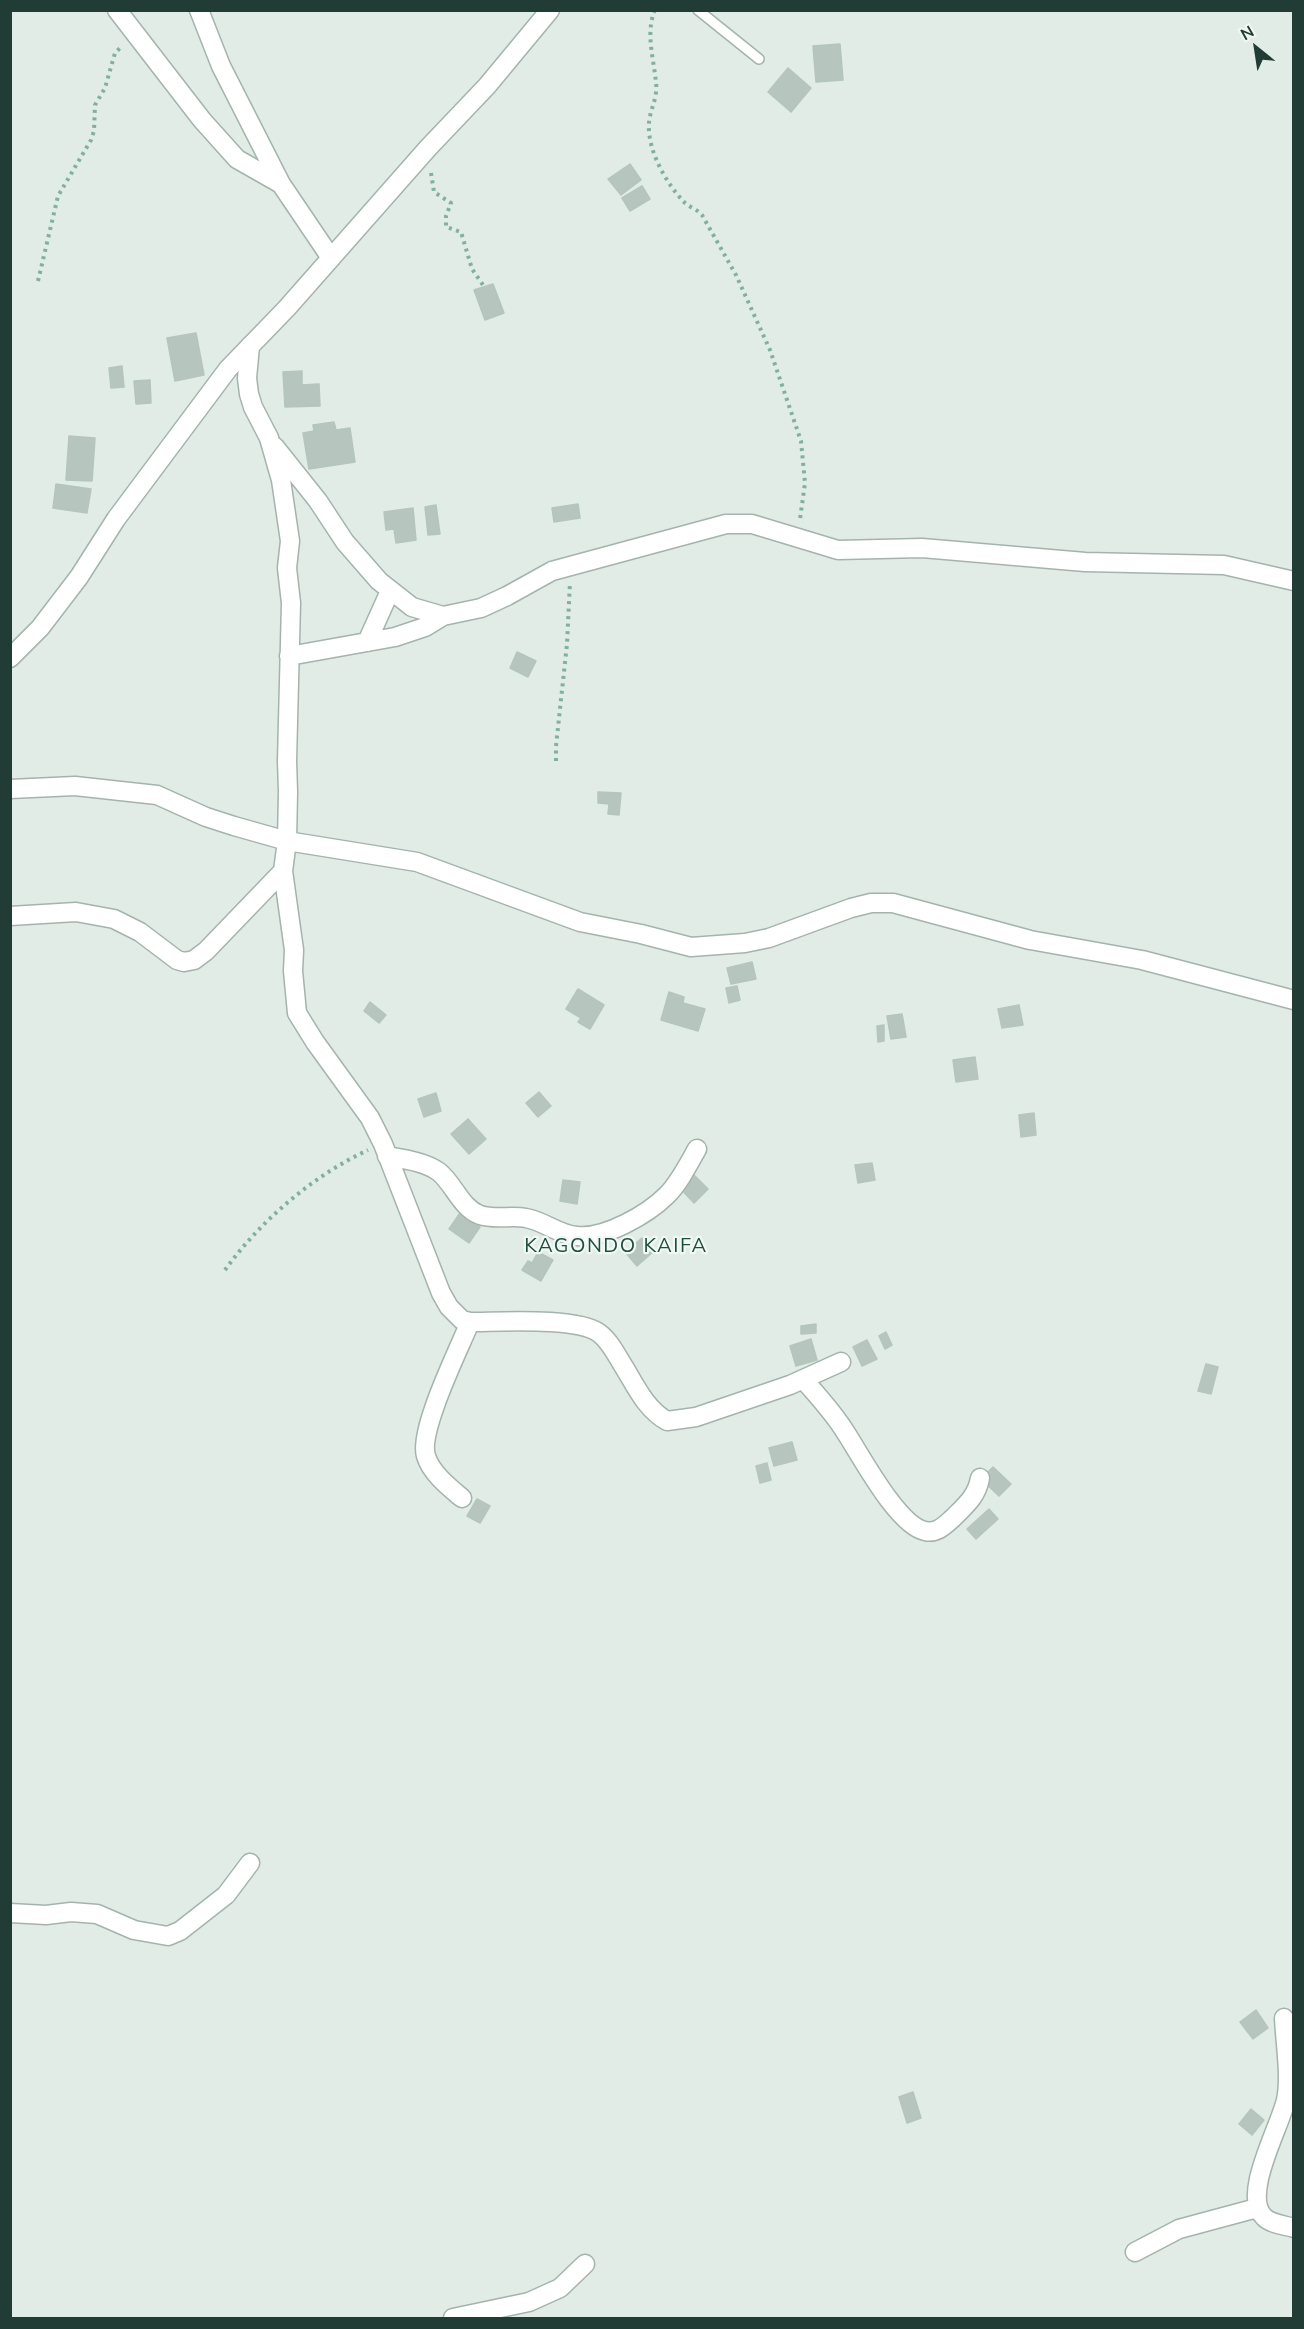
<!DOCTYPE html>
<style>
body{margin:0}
#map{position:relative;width:1304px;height:2329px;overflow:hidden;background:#e1ece6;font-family:Mulish,sans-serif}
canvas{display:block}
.frame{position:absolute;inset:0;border:12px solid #213c34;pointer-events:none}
.north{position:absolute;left:1226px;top:18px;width:60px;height:60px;-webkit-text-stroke:4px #f1f8f4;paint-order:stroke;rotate:330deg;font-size:16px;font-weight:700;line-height:24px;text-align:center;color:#213c34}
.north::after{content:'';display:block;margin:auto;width:21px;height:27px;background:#213c34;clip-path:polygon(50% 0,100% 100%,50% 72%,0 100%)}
</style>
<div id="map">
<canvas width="1304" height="2329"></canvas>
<div class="frame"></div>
<div class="north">N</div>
</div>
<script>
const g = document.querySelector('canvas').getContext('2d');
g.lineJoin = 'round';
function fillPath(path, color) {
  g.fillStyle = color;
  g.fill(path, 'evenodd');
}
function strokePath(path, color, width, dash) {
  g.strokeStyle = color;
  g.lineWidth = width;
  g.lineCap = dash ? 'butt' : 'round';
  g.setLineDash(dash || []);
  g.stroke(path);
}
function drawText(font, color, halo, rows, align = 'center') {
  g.font = font + ' Mulish,sans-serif';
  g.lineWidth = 4.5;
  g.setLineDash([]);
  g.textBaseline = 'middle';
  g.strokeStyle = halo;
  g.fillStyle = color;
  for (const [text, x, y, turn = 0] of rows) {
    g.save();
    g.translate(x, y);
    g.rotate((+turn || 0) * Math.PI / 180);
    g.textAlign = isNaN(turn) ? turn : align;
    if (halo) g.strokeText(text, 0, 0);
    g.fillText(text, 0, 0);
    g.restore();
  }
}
const building = new Path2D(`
 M840,44l3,36 -27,2 -3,-36z
 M788,68l23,20 -20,24 -23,-20z
 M630,164l11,16 -20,15 -13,-16z
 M642,186l8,13 -20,12 -8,-13z
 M493,284l11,29 -19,7 -11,-30z
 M196,333l8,42 -29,6 -8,-43z
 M122,366l2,21 -13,1 -2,-20z
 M302,371v14l17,-1 1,22 -35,1 -2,-35z
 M150,380l1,23 -15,1 -2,-23z
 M334,422l2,8 14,-2 5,34 -46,7 -6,-36 11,-2 -1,-6z
 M69,436l26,2 -3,43 -26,-1z
 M56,484l35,5 -4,24 -34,-5z
 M578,504l2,14 -26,4 -2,-14z
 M436,505l4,29 -12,1 -3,-28z
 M413,508l3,32 -20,3 -2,-14 -8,1 -2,-18z
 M517,652l19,9 -8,16 -18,-9z
 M598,792l23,1 -2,22 -11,-1 1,-10 -11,-1z
 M752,962l4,17 -25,5 -4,-16z
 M737,986l3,14 -11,3 -3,-15z
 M578,989l26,16 -14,24 -12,-7 3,-4 -15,-9z
 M669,992l15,5 -1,6 22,6 -7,22 -37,-11z
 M370,1002l16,13 -7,8 -15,-12z
 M1019,1005l4,20 -21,3 -4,-19z
 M902,1014l4,23 -15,2 -4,-23z
 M884,1025v16l-6,1 -1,-16z
 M975,1057l3,22 -22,3 -3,-22z
 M539,1092l12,14 -13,11 -12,-14z
 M436,1093l5,18 -17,6 -6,-18z
 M1034,1113l2,22 -15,2 -2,-22z
 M468,1119l18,20 -17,15 -18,-20z
 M872,1163l3,17 -17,3 -3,-18z
 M693,1174l15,15 -14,14 -15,-16z
 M563,1180l17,2 -3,22 -17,-3z
 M460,1213l20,14 -11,16 -20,-14z
 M642,1238l12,13 -17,15 -12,-14z
 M538,1252l15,8 -12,21 -19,-11 6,-9 4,2z
 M816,1324v9l-15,1v-8z
 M886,1332l6,13 -7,4 -6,-13z
 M811,1339l6,21 -21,6 -6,-20z
 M867,1340l10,19 -15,7 -9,-19z
 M1206,1364l12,3 -7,27 -13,-3z
 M792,1442l5,18 -23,6 -5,-18z
 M767,1463l4,17 -11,3 -4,-17z
 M993,1467l18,17 -12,12 -18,-17z
 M477,1499l13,7 -10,17 -13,-7z
 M989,1509l9,10 -22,20 -9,-10z
 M1256,2010l12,18 -15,11 -13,-17z
 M913,2092l8,26 -14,5 -8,-26z
 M1251,2109l13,11 -12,15 -13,-11z`);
const path = new Path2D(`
 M655,10c-10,23 -1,49 1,73 2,15 -6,26 -7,40 -2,27 17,60 35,79 5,5 13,7 18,13l34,60 34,75 31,91 4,42 -5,36
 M431,173l3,19 17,11 -5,13v11l15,5 11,37 11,16
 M38,281l20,-85 33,-56 3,-9 1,-26 10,-17 10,-35 7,-7
 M556,761v-15l11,-102 3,-62
 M225,1270c35,-49 89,-95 143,-120`);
const service = new Path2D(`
 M698,10l61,49`);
const minor = new Path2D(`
 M117,10l85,110 35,39 44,25
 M199,10l22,56 60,118 50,74
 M250,346l-3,32 2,16 4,13 16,31 12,42 9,61 -3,27 4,35 -4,158 1,31 -1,49 -4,30 11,79 -1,21 4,42 18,29 55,76 13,26 58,149 8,14 13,13 8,2c30,0 107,-5 129,11 11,8 18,23 25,34 12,20 22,42 43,54l29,-4 94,-32 51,-23
 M275,447l43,54 27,41 34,39 33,26 31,9
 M367,642l23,-51
 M289,656l106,-19 30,-10 18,-11 38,-8 26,-12 45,-25 174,-47h26l86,26 84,-2 163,14 139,3 70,16
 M10,789l65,-3 82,9 49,22 28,9 53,15 130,21 163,60 61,12 50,13 54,-4 24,-5 82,-30 20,-5h22l137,37 112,20 152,40
 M10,916l66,-4 38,7 26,13 37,28 7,2 10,-2 12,-9 77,-80
 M387,1156c17,3 39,6 52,16 15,12 22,36 41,43 15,5 31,0 46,3 18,3 33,17 51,18 28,3 71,-22 90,-41 12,-12 21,-30 30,-46
 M803,1379c15,17 31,34 43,54 15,23 52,93 79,98 12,3 20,-6 28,-13 13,-13 24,-22 27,-40
 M462,1498c-13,-11 -31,-25 -36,-42 -8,-25 33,-107 44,-134
 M10,1913l36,2 25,-3 26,2 37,16 34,6 12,-5 46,-36 24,-32
 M1284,2018c1,24 7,59 2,82 -6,27 -45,95 -22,117 7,7 20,8 30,11
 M1135,2252l44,-23 78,-21
 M453,2318l76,-16 31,-14 25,-24`);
const tertiary = new Path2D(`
 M10,658l30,-30 39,-51 37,-58 112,-150 59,-61 141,-160 59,-62 63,-76`);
const quarterNames = [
 ["KAGONDO KAIFA",616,1246]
];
fillPath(building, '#b6c6bf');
strokePath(building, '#b3c5bd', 1.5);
strokePath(service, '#a4b4ad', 12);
strokePath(minor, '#a4b4ad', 21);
strokePath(tertiary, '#a4b4ad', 21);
strokePath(path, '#81afa0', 4, [3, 4.5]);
strokePath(service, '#fff', 9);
strokePath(minor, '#fff', 18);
strokePath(tertiary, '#fff', 18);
g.letterSpacing = '1.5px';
drawText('20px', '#1d4e41', '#f1f8f4', quarterNames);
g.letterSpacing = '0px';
</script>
